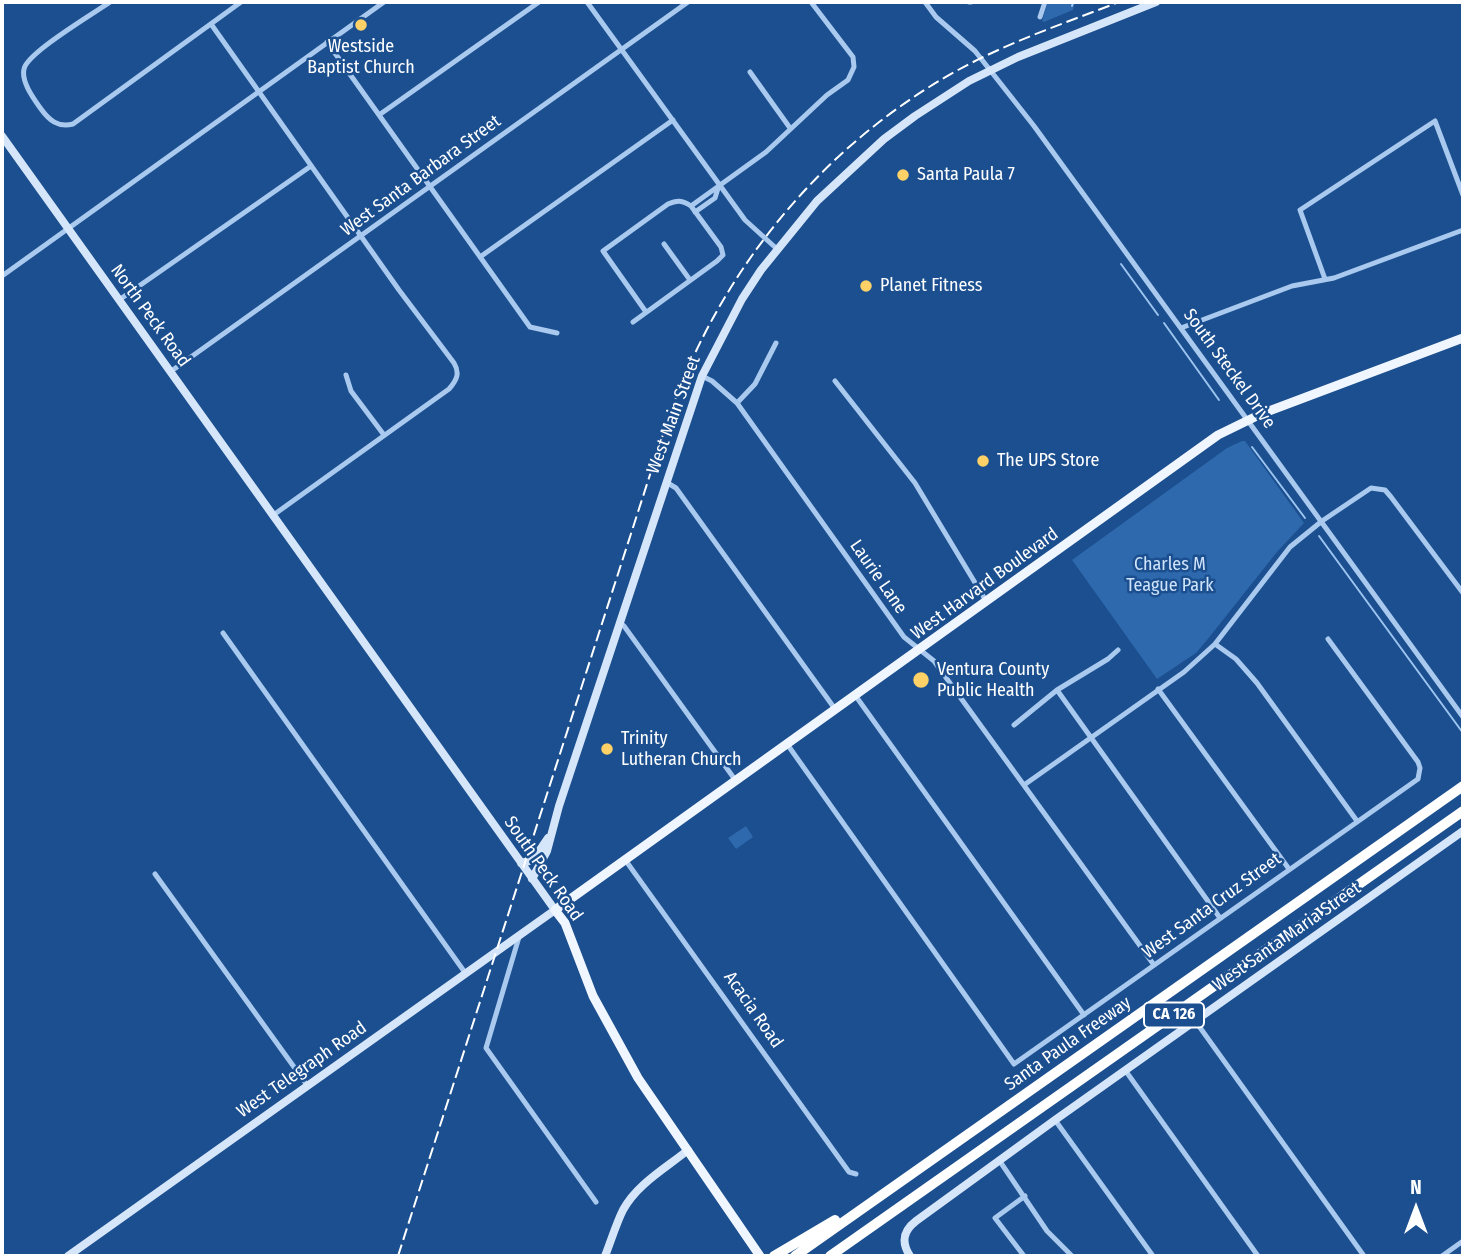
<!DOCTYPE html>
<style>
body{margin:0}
#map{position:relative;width:1465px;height:1258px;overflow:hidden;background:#1b4f8f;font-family:"Fira Sans Condensed",sans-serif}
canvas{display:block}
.frame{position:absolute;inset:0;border:4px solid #fff;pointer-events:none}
.north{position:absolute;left:1381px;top:1174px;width:70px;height:70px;-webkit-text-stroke:5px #1b4f8f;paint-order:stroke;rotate:0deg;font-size:19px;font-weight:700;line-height:28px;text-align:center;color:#fff}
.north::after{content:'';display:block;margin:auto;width:24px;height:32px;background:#fff;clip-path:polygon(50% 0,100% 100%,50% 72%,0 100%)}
</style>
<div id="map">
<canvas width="1465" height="1258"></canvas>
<div class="frame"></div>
<div class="north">N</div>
</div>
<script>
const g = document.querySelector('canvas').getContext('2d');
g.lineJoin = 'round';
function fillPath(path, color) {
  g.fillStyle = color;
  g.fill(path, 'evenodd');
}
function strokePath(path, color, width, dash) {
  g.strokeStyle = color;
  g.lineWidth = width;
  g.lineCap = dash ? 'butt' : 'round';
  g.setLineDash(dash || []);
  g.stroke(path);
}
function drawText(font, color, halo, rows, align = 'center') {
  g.font = font + ' "Fira Sans Condensed",sans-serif';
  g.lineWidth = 5;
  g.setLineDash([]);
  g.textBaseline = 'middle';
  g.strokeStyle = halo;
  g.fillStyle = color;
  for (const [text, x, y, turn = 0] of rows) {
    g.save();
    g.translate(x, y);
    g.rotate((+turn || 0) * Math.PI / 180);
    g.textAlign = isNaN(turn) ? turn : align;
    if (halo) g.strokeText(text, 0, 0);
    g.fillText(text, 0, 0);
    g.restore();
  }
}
const green = new Path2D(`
 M1048,2h27l-2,8 -29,12 -2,-1z
 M1242,441h3l59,82 -27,29 -70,88 -11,13 -39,26 -85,-119 155,-112z
 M746,826l7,11 -17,12 -8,-11z`);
const stream = new Path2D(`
 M1072,6l1,-4
 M1121,264l37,51
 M1164,323l55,77
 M1252,447l53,71
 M1319,536l144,197`);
const street = new Path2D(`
 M110,2c-17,12 -83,51 -86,67 -3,13 10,30 17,40 8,11 17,19 32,15l168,-122
 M587,2l158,218 32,29
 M925,2l11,15 39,34 59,75 429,591
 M969,2h2
 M1040,17l5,-15
 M211,24l188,266 55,73c6,10 3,17 -5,26l-177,127
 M327,42l203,285 27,6
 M750,72l40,56
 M379,115l160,-113
 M691,206l75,-54 61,-57 21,-15 6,-13 -1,-10 -42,-55
 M695,212l20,-14 4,-13
 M664,244l26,36
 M480,257l193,-137
 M2,276l382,-274
 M1325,279l-25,-69 135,-89 28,74
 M119,300l192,-134
 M633,322l84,-61 6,-6 -2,-8 -30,-41c-9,-6 -14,-6 -23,-2l-65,47 43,61
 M1181,328l111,-42 42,-8 129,-48
 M170,372l518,-370
 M346,375l5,16 33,44
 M702,376l10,5 25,22 167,234 30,24 220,304
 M835,381l80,102 71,118
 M737,403l18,-19 21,-41
 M666,482l10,6 159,221
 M619,622l5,4 112,155
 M223,633l243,341
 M1215,644l21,15 21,24 100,138
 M1158,689l131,180
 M1057,690l163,228
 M855,695l229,320
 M1014,725l43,-35 51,-31 10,-9
 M787,744l227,320 404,-285 2,-11 -2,-6 -90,-123
 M1024,785l160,-113 31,-28 75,-97 32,-26 49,-33 14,2 6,7 72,96
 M626,861l223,311 7,2
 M155,874l152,211
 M519,937l-33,111 110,154
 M1196,1022l168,234
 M1125,1070l133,186
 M1055,1120l98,136
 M999,1160l48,71 25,25
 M1024,1256l-29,-38 30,-22
 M1442,1256l21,-15`);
const secondary = new Path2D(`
 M2,136l553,774 -487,346
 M521,863l12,-3 15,-22
 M532,879l15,-28 12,-45 143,-430 40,-77 19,-29 56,-69 67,-62 31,-23 54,-35 49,-24 138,-55
 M605,1256c6,-15 11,-32 18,-46 14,-26 43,-42 65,-60
 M910,1256c-9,-14 -7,-25 6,-35l139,-101 408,-289`);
const primary = new Path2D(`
 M760,1256l-122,-178 -45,-82 -28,-73 -10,-13 663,-475 43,-21 202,-76`);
const highway = new Path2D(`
 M774,1256l61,-36
 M795,1256l668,-470
 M830,1256l633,-445`);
const rail = new Path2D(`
 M398,1256l269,-834c51,-148 152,-275 291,-352 51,-28 107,-47 161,-68`);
const markers = [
 [361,25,7,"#ffd166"],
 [903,175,7,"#ffd166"],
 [866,286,7,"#ffd166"],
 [983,461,7,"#ffd166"],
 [921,680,9,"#ffd166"],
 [607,749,7,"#ffd166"]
];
const shields = [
 [1174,1015,60]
];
const shieldNames = [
 ["CA 126",1174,1015]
];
const poiNames = [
 ["Westside",361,47,"center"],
 ["Baptist Church",361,68,"center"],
 ["Santa Paula 7",917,175],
 ["Planet Fitness",880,286],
 ["The UPS Store",997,461],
 ["Ventura County",937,670],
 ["Public Health",937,691],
 ["Trinity",621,739],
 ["Lutheran Church",621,760]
];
const streetNames = [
 ["West Santa Barbara Street",421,176,-36],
 ["North Peck Road",150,316,54],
 ["South Steckel Drive",1229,369,54],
 ["West Main Street",674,415,-70],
 ["Laurie Lane",878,577,55],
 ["West Harvard Boulevard",985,584,-36],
 ["South Peck Road",543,869,55],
 ["West Santa Cruz Street",1212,906,-36],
 ["West Santa Maria Street",1287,937,-35],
 ["Acacia Road",753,1010,55],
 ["Santa Paula Freeway",1068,1044,-35],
 ["West Telegraph Road",302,1070,-35]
];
const parkNames = [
 ["Charles M",1170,565],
 ["Teague Park",1170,586]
];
fillPath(green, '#2e69ad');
strokePath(stream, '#9cc4f0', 2);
strokePath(street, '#a9c9ee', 5);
strokePath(secondary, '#d6e6fa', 8);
strokePath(primary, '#f0f6ff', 9);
strokePath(highway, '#fff', 10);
strokePath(rail, '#fff', 2, [12, 5]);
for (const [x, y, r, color] of markers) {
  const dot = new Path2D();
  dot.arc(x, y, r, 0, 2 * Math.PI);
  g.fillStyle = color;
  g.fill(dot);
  strokePath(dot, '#1b4f8f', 2.5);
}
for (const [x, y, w] of shields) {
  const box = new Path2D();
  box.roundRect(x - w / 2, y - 12.5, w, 25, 5);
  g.fillStyle = '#1b4f8f';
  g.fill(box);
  strokePath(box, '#fff', 2);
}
drawText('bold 16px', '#fff', null, shieldNames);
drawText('18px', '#fff', '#1b4f8f', poiNames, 'left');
drawText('18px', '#fff', '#1b4f8f', streetNames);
drawText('18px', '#cfe3fa', '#1b4f8f', parkNames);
</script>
